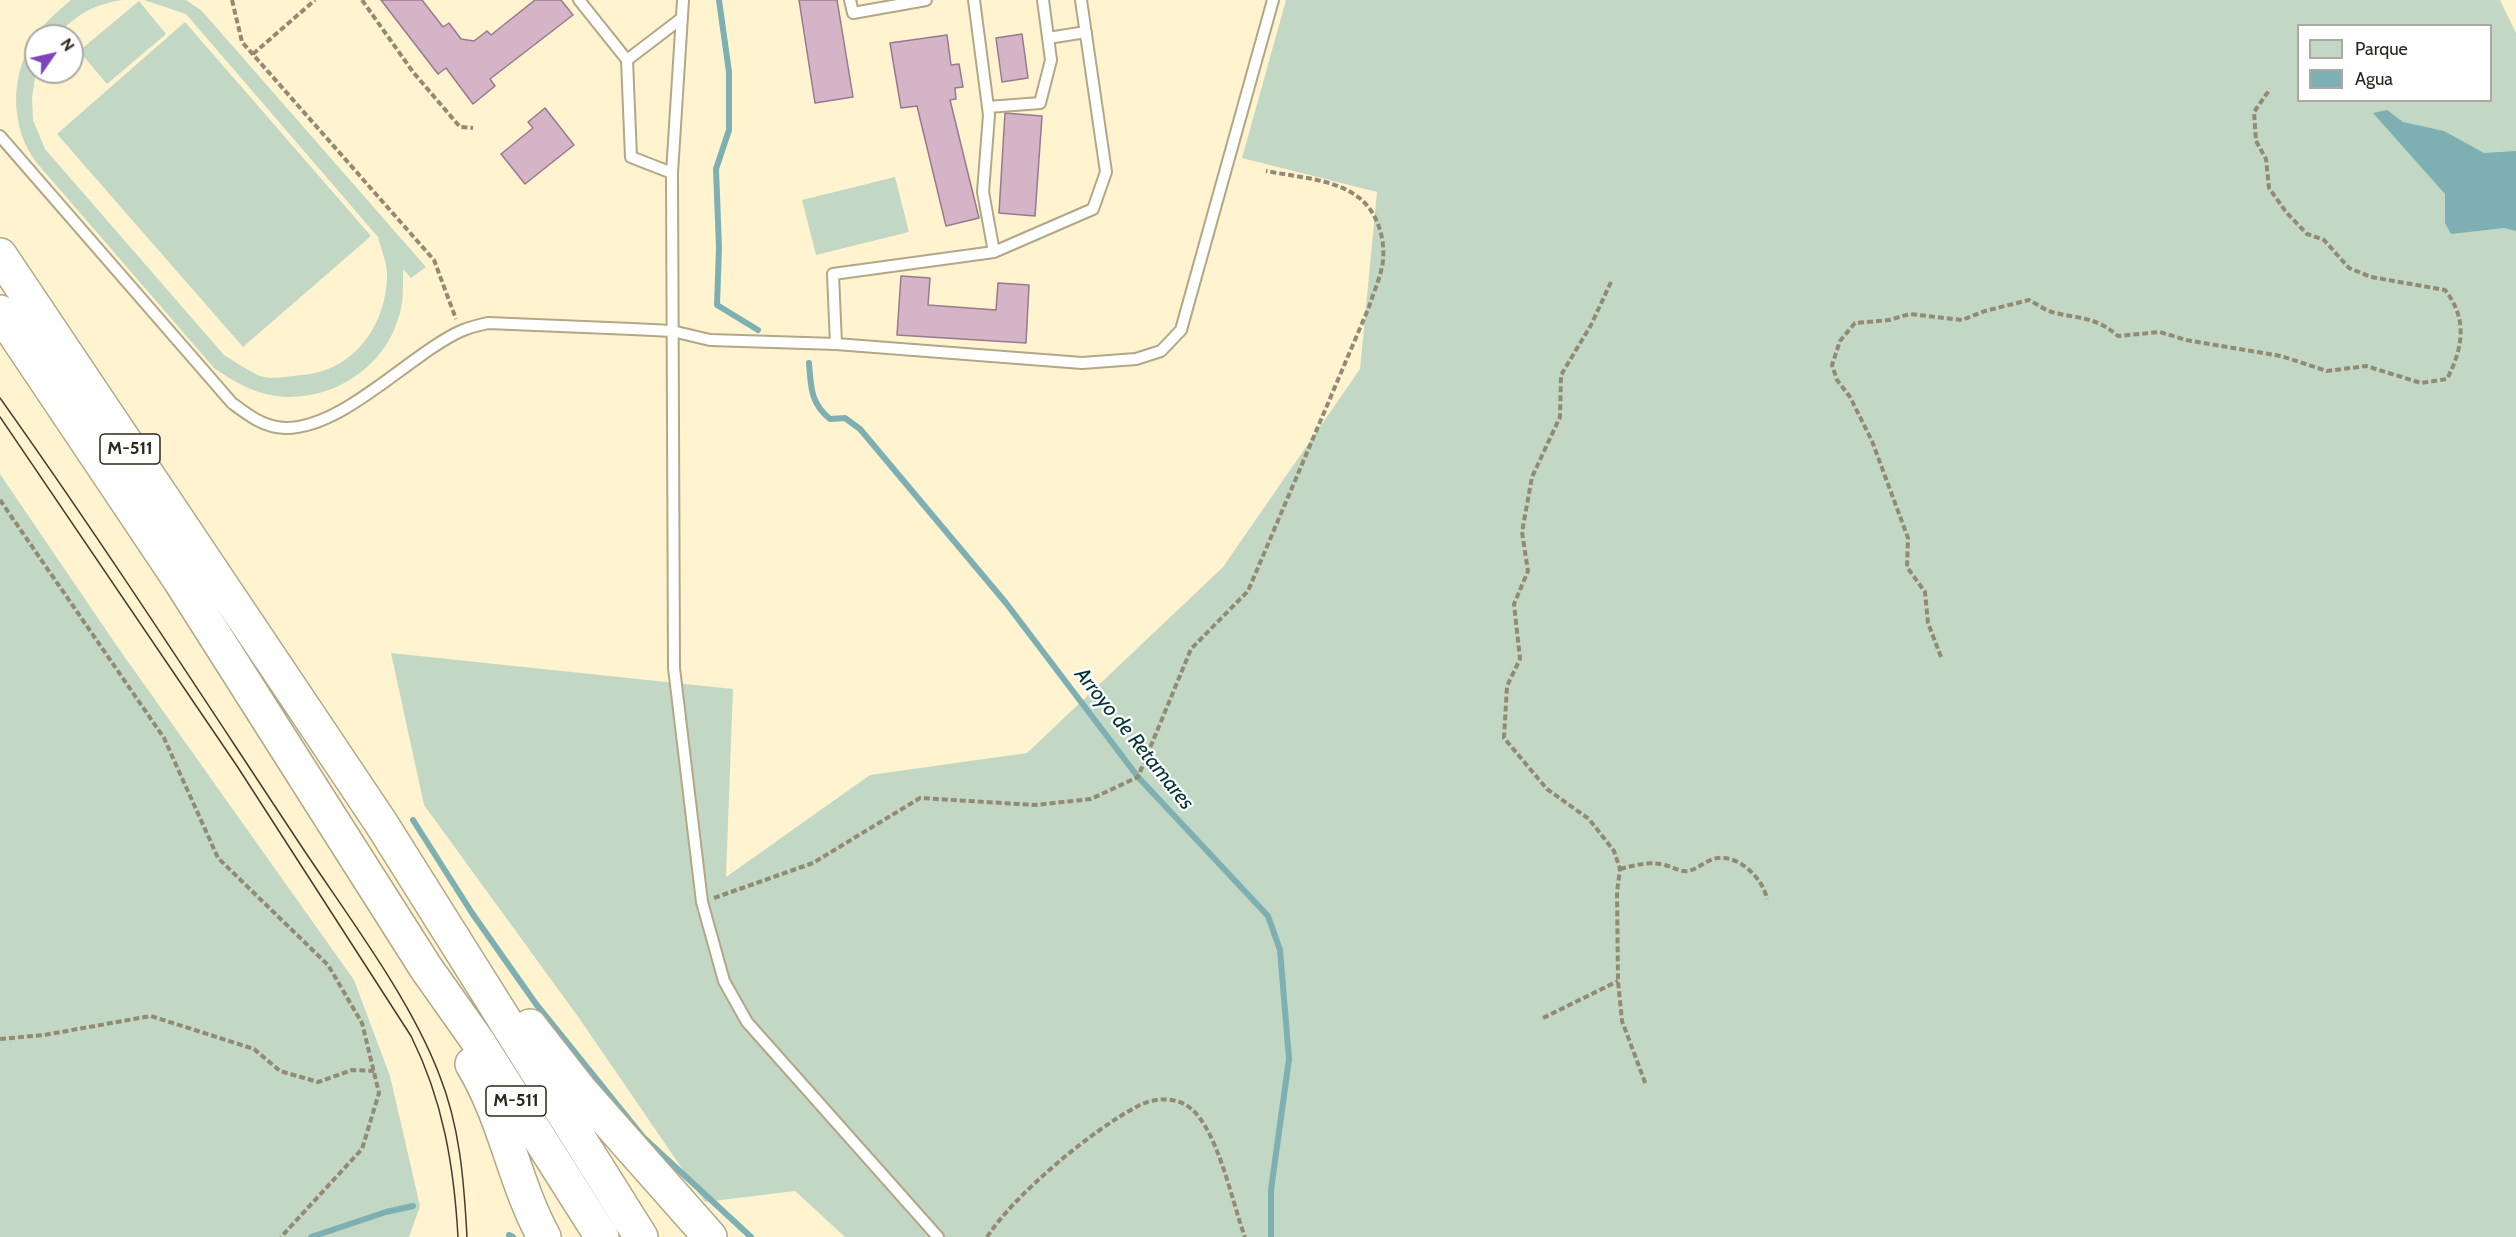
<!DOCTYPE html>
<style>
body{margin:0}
#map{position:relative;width:2516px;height:1237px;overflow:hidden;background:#fff3d0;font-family:Cabin,sans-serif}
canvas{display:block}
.legend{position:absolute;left:2297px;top:24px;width:195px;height:78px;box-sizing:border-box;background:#fff;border:2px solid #aaa9a3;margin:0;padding:8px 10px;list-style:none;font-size:18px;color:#2b271a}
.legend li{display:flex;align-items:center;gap:12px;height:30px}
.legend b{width:30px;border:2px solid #aaa9a3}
.north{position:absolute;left:24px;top:24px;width:60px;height:60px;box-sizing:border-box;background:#fff;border:2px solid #aaa9a3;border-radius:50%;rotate:56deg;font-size:16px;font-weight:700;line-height:24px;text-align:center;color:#2b271a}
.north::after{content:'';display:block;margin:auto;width:21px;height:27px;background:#7c45bc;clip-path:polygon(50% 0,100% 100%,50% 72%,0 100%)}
</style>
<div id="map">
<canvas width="2516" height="1237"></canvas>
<ul class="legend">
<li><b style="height:16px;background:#c2d8c5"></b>Parque</li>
<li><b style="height:16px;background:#7eafb2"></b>Agua</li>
</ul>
<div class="north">N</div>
</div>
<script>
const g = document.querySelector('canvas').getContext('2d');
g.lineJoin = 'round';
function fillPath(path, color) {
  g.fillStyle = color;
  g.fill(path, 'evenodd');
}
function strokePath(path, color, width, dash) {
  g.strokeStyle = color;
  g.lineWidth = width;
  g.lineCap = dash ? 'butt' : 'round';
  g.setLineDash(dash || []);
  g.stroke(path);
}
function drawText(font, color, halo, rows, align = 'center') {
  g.font = font + ' Cabin,sans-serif';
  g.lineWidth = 4.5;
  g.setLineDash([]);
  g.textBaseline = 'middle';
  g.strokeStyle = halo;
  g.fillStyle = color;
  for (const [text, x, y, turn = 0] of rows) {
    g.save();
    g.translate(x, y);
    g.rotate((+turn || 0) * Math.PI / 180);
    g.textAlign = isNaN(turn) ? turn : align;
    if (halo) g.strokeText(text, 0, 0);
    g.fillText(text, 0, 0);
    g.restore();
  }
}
const green = new Path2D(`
 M71,0h51c-31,5 -45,15 -66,36h-20v36l-4,25 1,23 12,29 179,206c12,7 24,16 36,21 12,4 30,0 42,-1 51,-4 83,-48 85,-97 1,-14 -6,-28 -9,-41l-192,-223 -42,-14h42l16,11 224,256 -15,11 -8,-9c0,17 1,34 -5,50 -15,51 -70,84 -122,77 -23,-3 -43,-15 -62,-28l-178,-206c-26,-35 -26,-85 -3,-122 9,-16 24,-28 38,-40z
 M1286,0h1214l16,33v1204h-1671l-50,-46 -90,11 -126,-184 -155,-213 -33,-152 342,36 -7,188 144,-102 157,-22 196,-186 137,-198 17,-177 -135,-34zM2298,26h192v74h-192z
 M139,1l27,33 -59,50 -28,-33z
 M185,22l186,214 -128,111 -186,-213z
 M895,177l14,55 -93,23 -14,-55z
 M0,474l119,175 235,331 36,96 30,130 -11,31h-409z`);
const water = new Path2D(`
 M2387,110l16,12 41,9 40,22 32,-2v80l-12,-3 -53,6 -6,-11v-29l-72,-81z`);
const stream = new Path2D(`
 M719,0l10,72v58l-13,39 3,79 -2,57 41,25
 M809,363c2,23 1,40 21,56l15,-1 15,11 146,174 132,174 130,139 12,34 9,109 -18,131v47
 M413,820l59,93 64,91 107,133 108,100
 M509,1235l4,2
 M311,1237l75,-25 27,-6`);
const building = new Path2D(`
 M381,0h41l21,27 6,-4 12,16 13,2 13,-10 4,4 44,-35h26l12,15 -83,64 5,7 -22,18 -27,-36 -8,6z
 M799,0h38l16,97 -38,6z
 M1022,34l6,44 -26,4 -6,-44z
 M947,35l4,30 8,-1 4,23 -8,1 1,11 -6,1 29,118 -33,8 -29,-120 -16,2 -11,-65z
 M545,108l29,37 -49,39 -24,-30 32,-26 -5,-6z
 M1005,113l37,3 -7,100 -36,-3z
 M901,276l29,2 -2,27 68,5 2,-27 31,2 -3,58 -129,-8z`);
const path = new Path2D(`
 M232,0l10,42 192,218 22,59
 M362,0l51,72 47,55 13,1
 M253,54l62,-54
 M1611,282l-20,43 -30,50 -1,42 -28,60 -10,55 6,39 -14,33 6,55 -13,27 -3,52 43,51 42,30 25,32 6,18 -3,23 1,89 4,40 24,64
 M0,500l164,238 54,120 110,107 34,58 17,70 -17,56 -81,88
 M1941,657l-13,-34 -3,-31 -18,-25 1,-29 -36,-97 -22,-44 -13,-17 -5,-15 8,-24 15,-18 34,-3 21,-6 52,6 23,-9 44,-11c8,4 17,11 26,13 26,6 41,4 63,23l42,-4 26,8 95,16 46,15 39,-5 55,17 26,-4c16,-31 21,-60 -2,-89l-74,-13 -22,-9 -25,-28 -17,-6 -21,-22 -17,-24 -3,-29 -10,-18 -2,-29 16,-23
 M1620,869c16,-4 29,-8 45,-4 8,2 15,7 23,6 10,-2 16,-9 25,-12 24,-7 50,19 54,40
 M714,898l99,-35 107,-65 115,7 56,-6 47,-22 53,-128 57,-58 121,-284c4,-13 10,-26 13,-40 3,-14 1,-32 -5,-45 -17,-43 -71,-43 -111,-51
 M1543,1018l75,-37
 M0,1039l44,-4 107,-19 103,33 26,22 38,11 34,-12 23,1
 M987,1237c28,-43 105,-107 151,-131 15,-8 34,-9 48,-1 31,18 46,98 59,132`);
const lane = new Path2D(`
 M579,0l48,60 4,97 41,16
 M683,0l-11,173 2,495 28,234 22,79 23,41 191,215
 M850,0l3,13 73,-13
 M974,0l15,115 -6,77 11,60 99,-43 13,-37 -25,-172
 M1048,38l38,-6
 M627,60l55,-42
 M988,107l52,-4 11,-43 -8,-60
 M0,136l232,267c16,12 31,24 53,25 58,1 125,-74 176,-97 9,-4 18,-6 27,-8l144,6 40,2 38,9 126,4 246,19 54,-4 25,-8 20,-21 92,-330
 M836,344l-3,-70 161,-22`);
const highway = new Path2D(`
 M0,255l381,568 260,414
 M0,312l179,267 247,389 53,75 123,194
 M530,1026l51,65 129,146
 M472,1064c33,54 42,118 72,173`);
const tram = new Path2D(`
 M0,398c101,142 196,289 292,434 48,74 116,161 147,242 21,52 25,107 28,163
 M0,417l237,349 174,270c32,64 43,130 47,201`);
const shields = [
 [130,449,60],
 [516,1101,60]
];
const shieldNames = [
 ["M-511",130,449],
 ["M-511",516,1101]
];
const waterNames = [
 ["Arroyo de Retamares",1134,739,51]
];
fillPath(green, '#c2d8c5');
fillPath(water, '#7eafb2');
strokePath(stream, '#7eafb2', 6);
fillPath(building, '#d5b4c8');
strokePath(building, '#98798d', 1.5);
strokePath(lane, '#b2a786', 14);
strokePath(highway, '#b2a786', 36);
strokePath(path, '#928a72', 4, [6, 3]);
strokePath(lane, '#fff', 10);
strokePath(highway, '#fff', 33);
strokePath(tram, '#423d2e', 1.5);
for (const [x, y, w] of shields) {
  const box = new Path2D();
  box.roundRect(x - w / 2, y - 15, w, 30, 4.5);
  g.fillStyle = '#fff';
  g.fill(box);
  strokePath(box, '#2b271a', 1.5);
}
drawText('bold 18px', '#2b271a', null, shieldNames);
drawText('italic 21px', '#023436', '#fff', waterNames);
</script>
